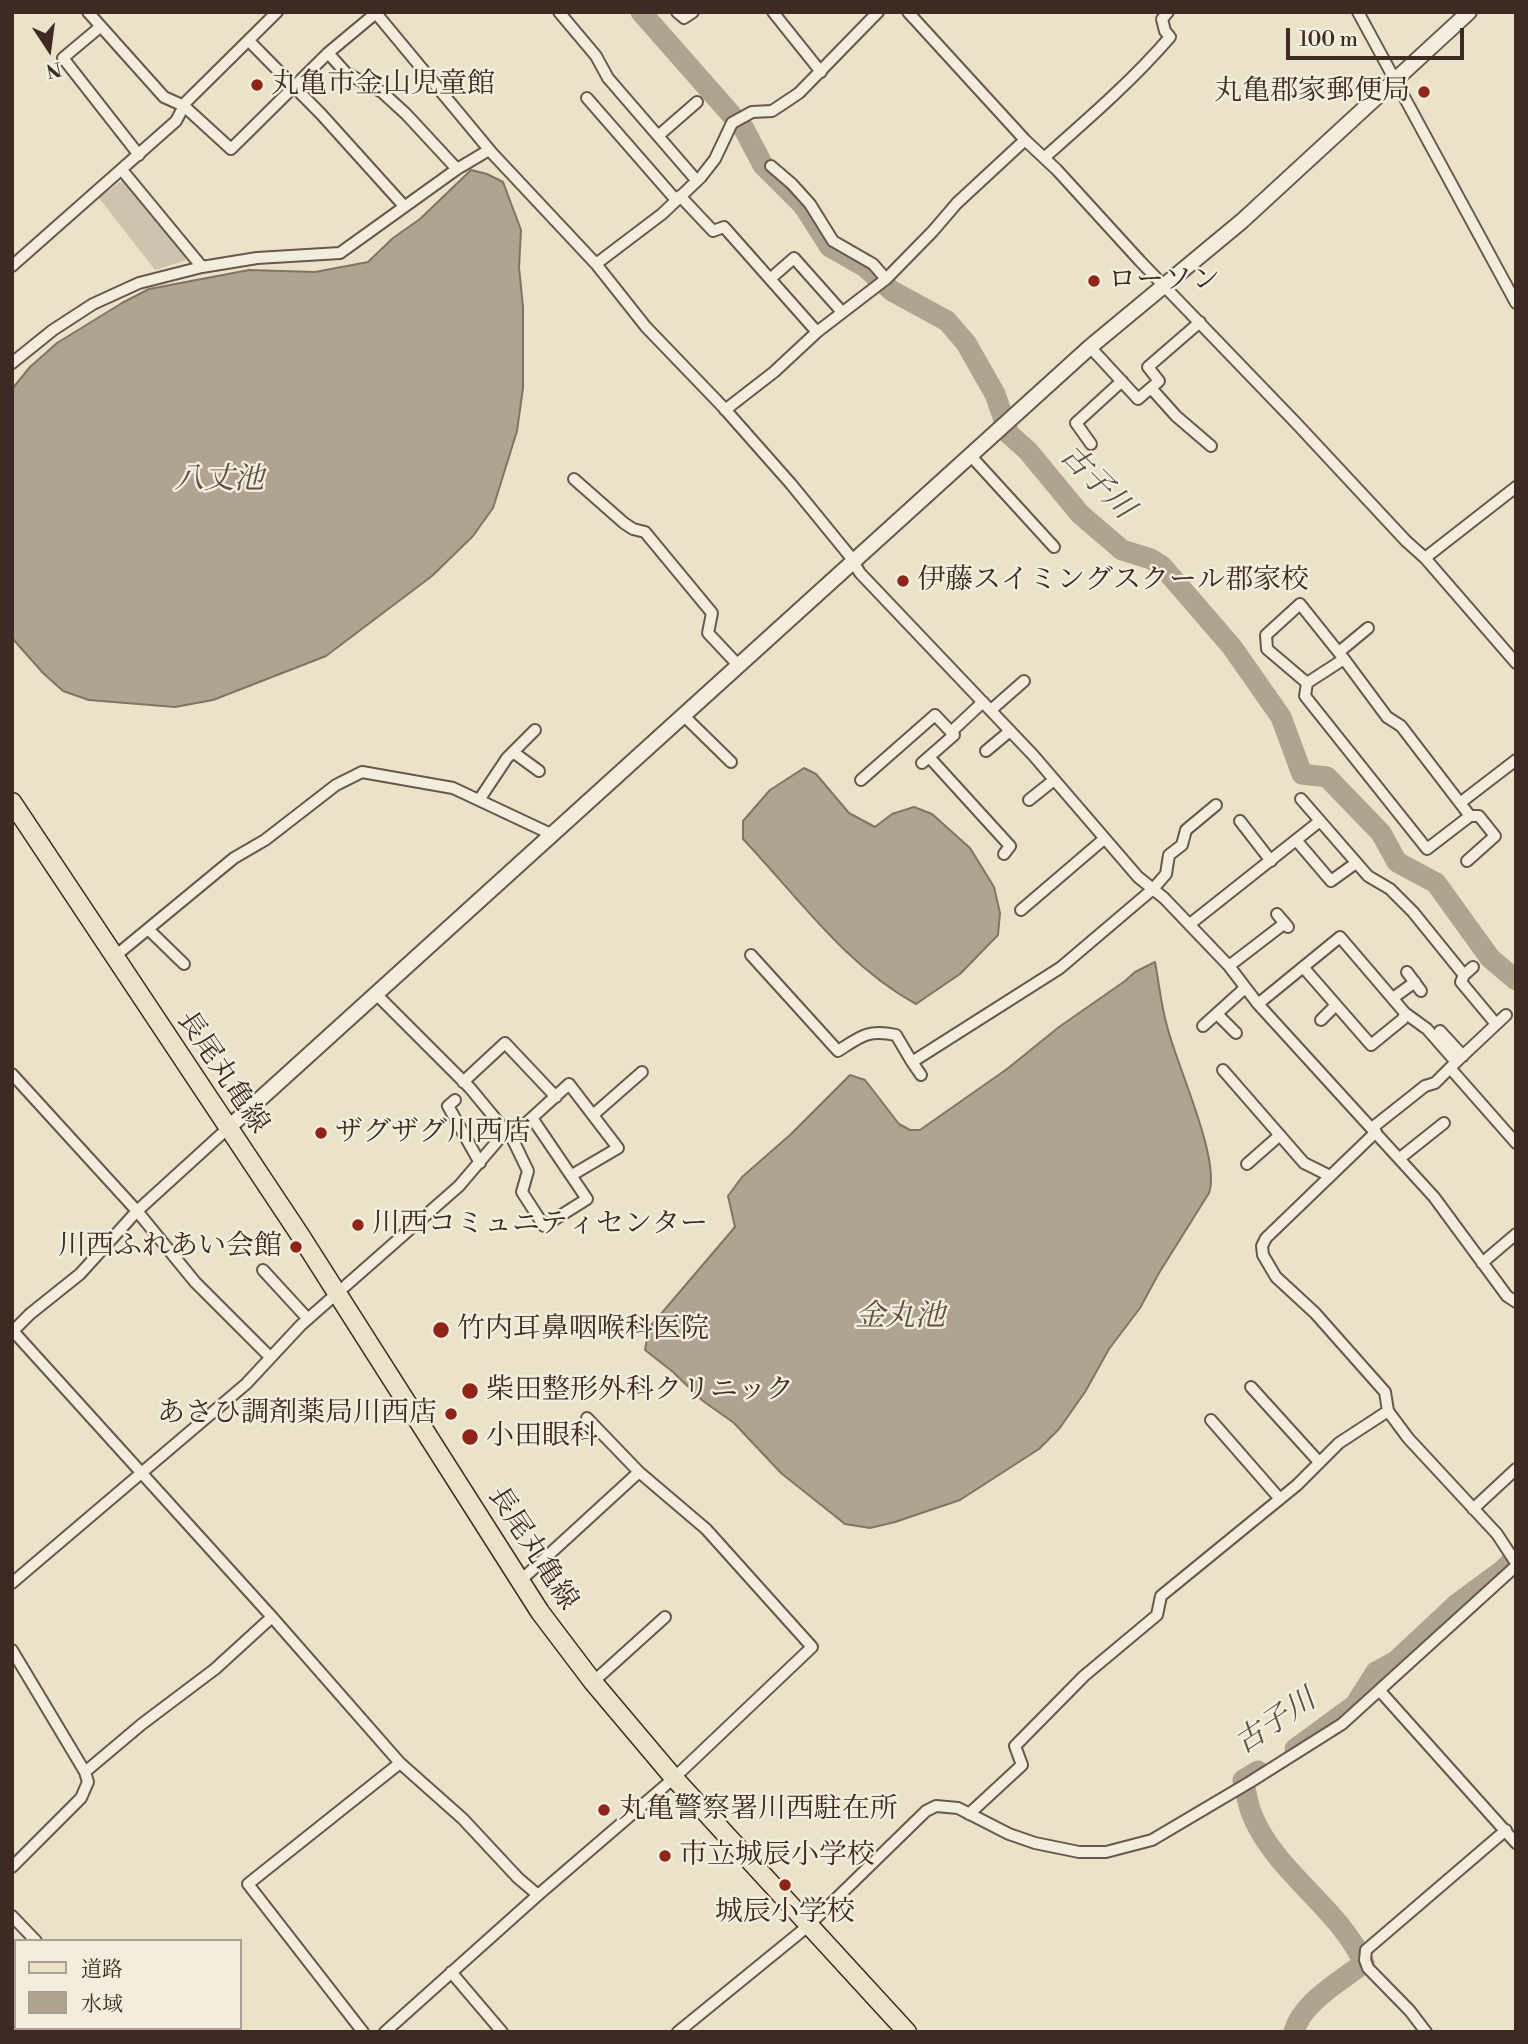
<!DOCTYPE html>
<meta charset="utf-8">
<style>
body{margin:0}
#map{position:relative;width:1528px;height:2044px;overflow:hidden;background:#ebe3c9;font-family:"Libre Bodoni","Noto Serif JP",serif}
canvas{display:block}
.frame{position:absolute;inset:0;border:14px solid #3d2a22;pointer-events:none}
.legend{position:absolute;left:14px;top:1939px;width:228px;height:91px;box-sizing:border-box;background:#f2eddc;border:2px solid #aa9f92;margin:0;padding:9px 12px;list-style:none;font-size:21px;color:#3d2a22}
.legend li{display:flex;align-items:center;gap:14px;height:35px}
.legend b{width:35px;border:2px solid #aa9f92}
.north{position:absolute;left:14px;top:14px;width:70px;height:70px;-webkit-text-stroke:5px #f2eddc;paint-order:stroke;rotate:167deg;font-size:19px;font-weight:700;line-height:28px;text-align:center;color:#3d2a22}
.north::after{content:'';display:block;margin:auto;width:24px;height:32px;background:#3d2a22;clip-path:polygon(50% 0,100% 100%,50% 72%,0 100%)}
.scale{position:absolute;left:1286px;top:28px;width:178px;height:32px;box-sizing:border-box;border:4px solid #3d2a22;border-top:0;padding-left:9px;font-size:21px;line-height:24px;white-space:nowrap;color:#3d2a22;-webkit-text-stroke:5px #f2eddc;paint-order:stroke}
</style>
<div id="map">
<canvas width="1528" height="2044"></canvas>
<div class="frame"></div>
<ul class="legend">
<li><b style="height:9px;background:#ebe3c9"></b>道路</li>
<li><b style="height:19px;background:#b0a490"></b>水域</li>
</ul>
<div class="north">N</div>
<div class="scale">100 m</div>
</div>
<script>
const g = document.querySelector('canvas').getContext('2d');
g.lineJoin = 'round';
function fillPath(path, color) {
  g.fillStyle = color;
  g.fill(path, 'evenodd');
}
function strokePath(path, color, width, dash) {
  g.strokeStyle = color;
  g.lineWidth = width;
  g.lineCap = dash ? 'butt' : 'round';
  g.setLineDash(dash || []);
  g.stroke(path);
}
function drawText(font, color, halo, rows, align = 'center') {
  g.font = font + ' "Libre Bodoni","Noto Serif JP",serif';
  g.lineWidth = 5;
  g.setLineDash([]);
  g.textBaseline = 'middle';
  g.strokeStyle = halo;
  g.fillStyle = color;
  for (const [text, x, y, turn = 0] of rows) {
    g.save();
    g.translate(x, y);
    g.rotate((+turn || 0) * Math.PI / 180);
    g.textAlign = isNaN(turn) ? turn : align;
    if (halo) g.strokeText(text, 0, 0);
    g.fillText(text, 0, 0);
    g.restore();
  }
}
const green = new Path2D(`
 M121,181l5,2 61,77 -32,10 -56,-72z`);
const water = new Path2D(`
 M471,170l16,4 16,8 18,48 -2,37 4,40v81l-6,43 -24,77 -20,28 -41,40 -106,80 -113,44 -38,7 -86,-7 -26,-9 -20,-18 -31,-35v-249l18,-22 27,-24 65,-40 27,-14 100,-19 66,2 53,-10 25,-24 27,-19z
 M804,768l12,6 33,39 26,14 17,-13 22,-7 18,7 38,34 24,39 6,26 -2,22 -38,39 -44,30c-71,-39 -118,-107 -173,-165v-18l27,-31z
 M1155,962c4,21 6,43 12,64 9,38 54,133 42,167l-50,80 -19,35 -31,41 -24,43 -26,37 -20,20 -79,51 -65,22 -25,6 -25,-4 -64,-51 -47,-50 -31,-22 -30,-29 -28,-22 4,-22 86,-101 -7,-31 14,-19 48,-42 60,-60 15,5 34,44 11,6h10l87,-61 52,-42 66,-46 10,-9z`);
const river = new Path2D(`
 M641,12l103,117 19,36 40,40 27,42 35,20 27,24 55,30 19,22 29,51 14,40 19,17 52,63 42,36 29,9 11,7 70,81 49,70 21,57 25,3 54,56 16,29 39,21 54,75 26,22
 M1295,1749l60,-44 21,-33 20,-11 61,-57 46,-34 13,-13
 M1258,1771l-15,9c3,12 5,26 10,37 24,56 85,90 111,146 -22,17 -63,40 -70,69`);
const minor = new Path2D(`
 M88,12l76,85 20,9 47,43 97,-96 48,-40
 M375,12l117,141 104,111 50,63 77,80 68,77 58,71 11,18 173,182 105,122 26,21 65,68 29,38 176,193 73,99 9,6
 M559,12l37,44 12,22 89,103
 M677,12l7,6 9,-6
 M773,12l48,60
 M908,12l117,128 32,30 83,91 157,163 109,117 19,17 91,105
 M1358,12l158,291
 M100,27l-37,31 76,97
 M249,41l72,73 83,92
 M328,53l18,20 36,19 24,22 51,55
 M587,98l89,102
 M658,136l39,-34
 M1045,157c43,-38 87,-76 125,-120l-5,-6 -3,-12 6,-7
 M771,166l21,18 18,20 23,37 40,23 13,15
 M122,170l80,97
 M680,196l33,35 11,-4 93,105
 M596,264l66,-50 39,-37 14,-18 17,-36 20,-11 20,-1 27,-18 79,-81
 M12,266l164,-145 10,-19 91,-90
 M770,279l24,-21 48,54
 M1090,347l48,52 21,-18 -11,-14 52,-45
 M12,363l41,-33 40,-26 46,-21 63,-16 55,-9 83,-5 117,-84 32,-19
 M1151,388l25,28 35,30
 M725,410l49,-38 43,-40 69,-53 47,-48 24,-28 68,-63
 M1091,444l-15,-21 46,-42
 M970,455l84,92
 M574,479l50,44 9,6 12,3 67,81 -4,20 31,33
 M1425,558l91,-71
 M1339,652l29,-24
 M1344,659l43,58 14,9 69,90 -43,33 -122,-153 2,-13z
 M1307,683l-40,-34 -1,-14 34,-31 44,55
 M991,710l33,-29
 M684,716l47,46
 M951,732l32,-30
 M986,751l24,-20
 M513,752l26,19
 M929,757l81,89 -6,8
 M861,780l74,-65 19,20 -32,28
 M1301,799l67,77 22,13 23,23 51,63
 M479,800l28,-42 28,-28
 M1029,800l25,-20
 M1460,803l56,-43
 M1240,821l31,40
 M1296,840l35,41 25,-18
 M1467,861l28,-25 -16,-20h-9
 M1021,910l83,-71
 M1277,914l11,13
 M1190,924l130,-103
 M148,929l36,35
 M751,955l87,96c23,-15 30,-22 58,-16l16,27 148,-94 93,-79 13,-15 3,-19 13,-10 4,-15 30,-25
 M114,957l120,-99 31,-18 71,-55 26,-13 91,16 100,47
 M1229,966l56,-43
 M1303,967l68,78 32,-26 2,-6
 M1473,967l-9,8 -3,7 35,42
 M1407,972l14,19
 M376,994l94,94 43,52 15,31 -6,21 22,34 43,-27 -55,-81
 M1393,998l22,-16
 M1258,1004l82,-67 65,76 22,16 29,33 -21,21 -10,3 -53,42
 M1217,1014l19,19
 M1321,1020l15,-15
 M1203,1026l42,-38
 M1440,1031l23,25
 M912,1062l9,13
 M1456,1062l50,-47
 M1450,1068l66,75
 M1223,1070l81,93 26,13
 M12,1074l125,137 58,71 75,75
 M463,1082l42,-39 51,54
 M455,1100l-7,6 32,57
 M593,1115l49,-43
 M1376,1132l-110,106 -4,8 1,9 13,22 39,36 70,79 3,19 20,27 89,96 19,29
 M511,1137l58,-53 49,64 -46,27
 M1400,1158l44,-35
 M1247,1164l33,-29
 M1482,1263l34,-29
 M263,1270l45,49
 M13,1331l259,286 128,146 63,56 55,59 20,17
 M12,1332l18,-18 50,-40 57,-63 90,-82
 M1251,1387l68,75
 M1211,1420l69,79
 M1473,1509l43,-40
 M520,1581l119,-109
 M12,1583l234,-199 55,-59 158,-139 47,-55
 M12,1650l73,122 3,10 -7,16 -69,69
 M593,1682l72,-65
 M1380,1691l136,152
 M85,1772l57,-48 73,-55 57,-52
 M969,1814l53,-49 -7,-19 69,-70 73,-61 4,-19 136,-111 42,-42 49,-32
 M12,1916l24,25
 M451,1972l51,60
 M108,2028l3,4
 M363,2032l-115,-148 152,-121
 M385,2032l153,-137 136,-117 138,-131 -106,-118 -67,-57 -52,-54
 M678,2032l130,-106 118,-115 10,-5 22,2 51,26 26,9 44,9h27l46,-12 98,-58 92,-58 174,-158
 M1426,2032l-16,-21 -42,-43 -3,-8 1,-10 140,-120`);
const tertiary = new Path2D(`
 M227,1129l863,-782 152,-126 227,-209`);
const primary = new Path2D(`
 M12,802l288,433 240,377 53,70 81,96 233,254`);
const markers = [
 [257,85,7,"#8f2418"],
 [1424,92,7,"#8f2418"],
 [1094,281,7,"#8f2418"],
 [903,581,7,"#8f2418"],
 [321,1133,7,"#8f2418"],
 [358,1225,7,"#8f2418"],
 [296,1247,7,"#8f2418"],
 [441,1330,9,"#8f2418"],
 [470,1391,9,"#8f2418"],
 [451,1414,7,"#8f2418"],
 [470,1437,9,"#8f2418"],
 [604,1810,7,"#8f2418"],
 [665,1856,7,"#8f2418"],
 [785,1885,7,"#8f2418"]
];
const poiNames = [
 ["丸亀市金山児童館",271,85],
 ["丸亀郡家郵便局",1410,92,"right"],
 ["ローソン",1108,281],
 ["伊藤スイミングスクール郡家校",917,581],
 ["ザグザグ川西店",335,1133],
 ["川西コミュニティセンター",372,1225],
 ["川西ふれあい会館",282,1247,"right"],
 ["竹内耳鼻咽喉科医院",457,1330],
 ["柴田整形外科クリニック",486,1391],
 ["あさひ調剤薬局川西店",437,1414,"right"],
 ["小田眼科",486,1437],
 ["丸亀警察署川西駐在所",618,1810],
 ["市立城辰小学校",679,1856],
 ["城辰小学校",785,1913,"center"]
];
const streetNames = [
 ["長尾丸亀線",222,1073,56],
 ["長尾丸亀線",532,1549,57]
];
const waterNames = [
 ["八丈池",219,481],
 ["古子川",1096,483,45],
 ["金丸池",900,1318],
 ["古子川",1276,1723,-34]
];
fillPath(green, '#cdc4ad');
fillPath(water, '#b0a490');
strokePath(water, '#827364', 2);
strokePath(river, '#b0a490', 21);
strokePath(minor, '#68584c', 14);
strokePath(tertiary, '#68584c', 18);
strokePath(primary, '#3d2a22', 21);
strokePath(minor, '#f2eddc', 10);
strokePath(tertiary, '#f2eddc', 14);
strokePath(primary, '#ebe3c9', 18);
for (const [x, y, r, color] of markers) {
  const dot = new Path2D();
  dot.arc(x, y, r, 0, 2 * Math.PI);
  g.fillStyle = color;
  g.fill(dot);
  strokePath(dot, '#f2eddc', 2.5);
}
drawText('28px', '#3d2a22', '#f2eddc', poiNames, 'left');
drawText('28px', '#3d2a22', '#f2eddc', streetNames);
drawText('italic 30px', '#604f43', '#f2eddc', waterNames);
</script>
